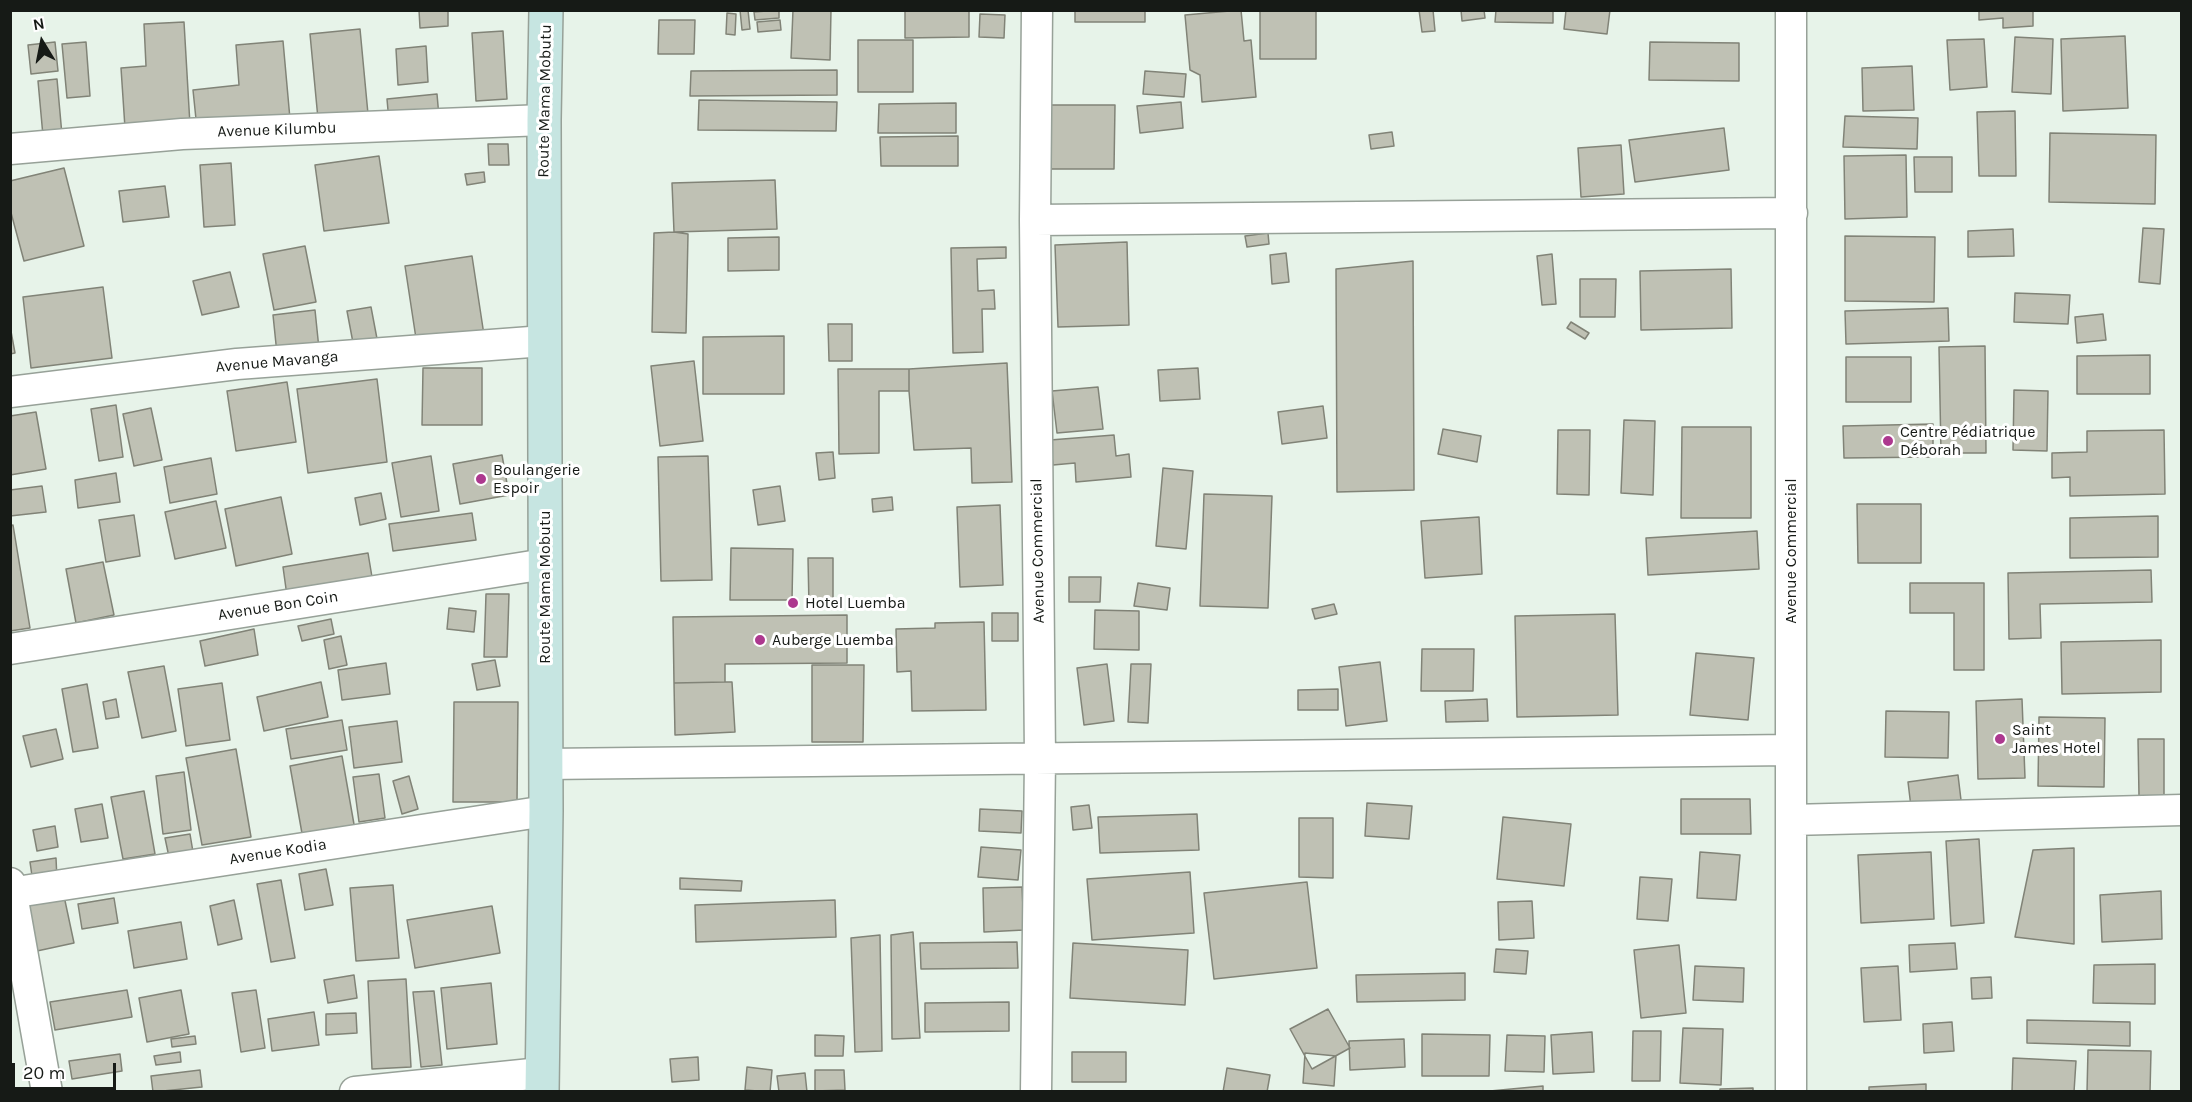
<!DOCTYPE html>
<meta charset="utf-8">
<style>
body{margin:0}
#map{position:relative;width:2192px;height:1102px;overflow:hidden;background:#e7f3e9;font-family:Karla,sans-serif}
canvas{display:block}
.frame{position:absolute;inset:0;border:12px solid #161a16;pointer-events:none}
.north{position:absolute;left:12px;top:12px;width:60px;height:60px;-webkit-text-stroke:4px #fff;paint-order:stroke;rotate:350deg;font-size:16px;font-weight:700;line-height:24px;text-align:center;color:#161a16}
.north::after{content:'';display:block;margin:auto;width:21px;height:27px;background:#161a16;clip-path:polygon(50% 0,100% 100%,50% 72%,0 100%)}
.scale{position:absolute;left:12px;top:1063px;width:104px;height:27px;box-sizing:border-box;border:3px solid #161a16;border-top:0;padding-left:8px;font-size:18px;line-height:21px;white-space:nowrap;color:#161a16;-webkit-text-stroke:4px #fff;paint-order:stroke}
</style>
<div id="map">
<canvas width="2192" height="1102"></canvas>
<div class="frame"></div>
<div class="north">N</div>
<div class="scale">20 m</div>
</div>
<script>
const g = document.querySelector('canvas').getContext('2d');
g.lineJoin = 'round';
function fillPath(path, color) {
  g.fillStyle = color;
  g.fill(path, 'evenodd');
}
function strokePath(path, color, width, dash) {
  g.strokeStyle = color;
  g.lineWidth = width;
  g.lineCap = dash ? 'butt' : 'round';
  g.setLineDash(dash || []);
  g.stroke(path);
}
function drawText(font, color, halo, rows, align = 'center') {
  g.font = font + ' Karla,sans-serif';
  g.lineWidth = 6;
  g.setLineDash([]);
  g.textBaseline = 'middle';
  g.strokeStyle = halo;
  g.fillStyle = color;
  for (const [text, x, y, turn = 0] of rows) {
    g.save();
    g.translate(x, y);
    g.rotate((+turn || 0) * Math.PI / 180);
    g.textAlign = isNaN(turn) ? turn : align;
    if (halo) g.strokeText(text, 0, 0);
    g.fillText(text, 0, 0);
    g.restore();
  }
}
const building = new Path2D(`
 M419,10h29v16l-28,2z
 M740,10h8l2,19 -8,1z
 M779,10v8l-24,2 -1,-8z
 M793,10h38l-1,50 -39,-2z
 M905,10h64v27l-64,1z
 M1075,10h70v12h-70z
 M1241,10l3,31 7,-1 5,57 -54,5 -2,-27 -10,-5 -5,-55z
 M1260,10l56,1v48h-56z
 M1419,10h14l2,21 -13,1z
 M1461,10h23l1,8 -23,3z
 M1496,10h57v13l-58,-1z
 M1566,10h44l-3,24 -43,-5z
 M1979,10h54v16l-30,2v-10l-24,2z
 M727,13l9,1 -1,21 -9,-1z
 M980,14l25,1 -1,23 -25,-1z
 M659,20h36l-1,34h-36z
 M780,20l1,10 -23,2 -1,-10z
 M184,22l6,103 -65,3 -4,-60 25,-2 -2,-42z
 M360,29l8,85 -50,5 -8,-85z
 M503,31l4,68 -31,2 -4,-68z
 M2125,36l3,72 -65,3 -2,-72z
 M2015,37l38,2 -2,55 -39,-2z
 M1984,39l3,48 -37,3 -3,-50z
 M858,40h55v52h-55z
 M283,41l7,78 -93,10 -4,-39 46,-5 -3,-40z
 M55,42l3,29 -27,3 -3,-29z
 M86,42l4,54 -23,2 -5,-54z
 M1650,42l89,1v38l-90,-1z
 M426,46l2,36 -30,3 -2,-36z
 M1912,66l2,44 -51,1 -1,-43z
 M837,70v25l-147,1 1,-25z
 M1145,71l41,3 -2,23 -41,-3z
 M57,79l5,56 -19,1 -5,-55z
 M437,94l2,23 -50,5 -2,-23z
 M699,100l138,2 -1,29 -138,-1z
 M1181,102l2,26 -43,5 -3,-27z
 M956,103v30h-78l1,-29z
 M1050,105h65l-1,64h-64z
 M2015,111l1,65h-37l-2,-64z
 M1845,116l73,2 -1,31 -74,-2z
 M1724,128l5,42 -94,12 -6,-42z
 M1392,132l2,14 -23,3 -2,-14z
 M2050,133l106,2 -1,69 -106,-2z
 M958,136v30h-77l-1,-29z
 M488,144h20l1,21h-20z
 M1621,145l3,49 -43,3 -3,-49z
 M1906,155l1,62 -62,2 -1,-63z
 M379,156l10,67 -65,8 -9,-66z
 M1914,157h38v35h-37z
 M231,163l4,62 -31,2 -4,-62z
 M64,168l20,78 -60,15 -14,-52v-28z
 M484,172l1,10 -18,3 -2,-11z
 M775,180l2,49 -103,3 -2,-49z
 M165,186l4,31 -46,5 -4,-31z
 M2143,228l21,1 -4,55 -21,-2z
 M2013,229l1,27 -46,1v-26z
 M674,232l14,2 -2,99 -34,-1 2,-99z
 M1268,233l1,11 -22,3 -2,-11z
 M1845,236l90,1 -1,65 -89,-1z
 M779,237v33l-51,1v-33z
 M1127,242l2,83 -71,2 -3,-82z
 M305,246l11,56 -42,8 -11,-56z
 M1006,247v11l-29,1 1,32 16,-1 1,19h-13l1,43 -30,1 -2,-105z
 M1286,253l3,29 -17,2 -2,-29z
 M1552,254l4,50 -14,1 -5,-49z
 M472,256l12,79 -67,10 -12,-79z
 M1413,261l1,229 -77,2 -1,-223z
 M1731,269l1,59 -91,2 -1,-59z
 M230,272l9,35 -37,8 -9,-34z
 M1580,279h36l-1,38h-35z
 M103,287l9,71 -81,10 -8,-71z
 M2015,293l55,2 -2,29 -54,-2z
 M371,307l7,37 -24,4 -7,-37z
 M1948,308l1,33 -103,3 -1,-33z
 M315,310l4,39 -42,5 -4,-39z
 M2103,314l3,26 -29,3 -2,-26z
 M1571,322l18,11 -4,6 -18,-11z
 M828,324h24v37h-23z
 M10,326l5,27 -5,1z
 M784,336v58h-81v-57z
 M1985,346l1,107h-45l-2,-106z
 M2150,355v39h-73v-38z
 M1846,357h65v45h-65z
 M694,361l9,80 -43,5 -9,-80z
 M1007,363l5,119 -40,1 -1,-35 -57,2 -5,-59v-22z
 M423,368h59v57h-60z
 M1198,368l2,31 -40,2 -2,-31z
 M838,369h71v22h-30v62l-40,1z
 M377,379l10,83 -79,11 -11,-84z
 M287,382l9,60 -60,9 -9,-60z
 M1098,387l5,42 -46,4 -5,-42z
 M2014,390l34,1 -1,60 -34,-1z
 M116,405l7,52 -24,4 -8,-52z
 M1323,406l4,32 -45,6 -4,-32z
 M151,408l11,52 -28,6 -11,-52z
 M36,412l10,57 -36,6v-59z
 M1624,420l31,1 -2,74 -32,-2z
 M1933,424v33l-89,1 -1,-32z
 M1682,427h69v91h-70z
 M1443,429l38,7 -4,26 -39,-8z
 M1558,430h32l-1,65 -32,-1z
 M2164,430l1,64 -95,2v-19l-18,1v-25l35,-1v-21z
 M1114,435l2,21 13,-2 2,23 -55,5 -1,-19 -22,2 -3,-25z
 M833,452l2,26 -16,2 -3,-27z
 M502,455l7,40 -49,9 -7,-40z
 M431,456l8,55 -38,6 -9,-54z
 M708,456l4,124 -51,1 -3,-124z
 M211,458l6,36 -47,9 -6,-36z
 M1163,468l30,3 -7,78 -30,-3z
 M116,473l4,29 -42,6 -3,-28z
 M42,486l4,26 -36,4v-26z
 M780,486l5,35 -27,4 -5,-35z
 M381,493l5,26 -26,6 -5,-27z
 M1204,494l68,2 -4,112 -68,-2z
 M281,497l11,57 -56,12 -11,-57z
 M892,497l1,13 -20,2 -1,-13z
 M216,501l10,47 -51,11 -10,-47z
 M1857,504h64v59h-63z
 M1000,505l3,80 -43,2 -3,-80z
 M472,513l4,27 -83,11 -4,-27z
 M134,515l6,41 -34,6 -7,-42z
 M2158,516v41l-88,1v-40z
 M1479,517l3,57 -57,4 -4,-57z
 M13,525l17,103 -20,3v-105z
 M1757,531l2,38 -111,6 -2,-37z
 M731,548l62,1 -1,51h-62z
 M368,553l5,30 -86,13 -4,-29z
 M808,558h25v48h-24z
 M103,562l11,53 -38,8 -10,-54z
 M2151,570l1,32 -112,2 1,34 -32,1 -1,-66z
 M1069,577h32l-1,25h-31z
 M1138,583l32,5 -3,22 -33,-4z
 M1910,583h74v87h-30v-57h-44z
 M486,594h23l-2,63h-23z
 M1334,604l3,10 -22,5 -3,-10z
 M449,608l27,3 -2,21 -27,-3z
 M1095,610l44,1v39l-45,-1z
 M992,613h26v28h-26z
 M1615,614l3,101 -101,2 -2,-101z
 M847,615v48l-122,1v18l-51,1 -1,-66z
 M331,619l3,15 -32,7 -4,-15z
 M984,622l2,88 -74,1 -1,-40 -14,1 -1,-43 39,-1v-5z
 M254,629l4,26 -53,11 -5,-25z
 M341,636l6,29 -18,4 -5,-29z
 M2161,640v52l-99,2 -1,-52z
 M1422,649h52l-1,42h-52z
 M1696,653l58,5 -6,62 -58,-5z
 M495,660l5,26 -23,4 -5,-26z
 M1380,662l7,59 -41,5 -7,-59z
 M386,663l4,31 -48,6 -4,-30z
 M1107,664l7,57 -30,4 -7,-57z
 M1131,664h20l-3,59 -20,-1z
 M812,665h52l-1,77h-51z
 M164,666l12,65 -34,7 -14,-66z
 M321,682l7,35 -64,14 -7,-34z
 M725,682h7l3,50 -60,3 -1,-52z
 M222,683l8,57 -44,6 -8,-57z
 M87,684l11,64 -25,4 -11,-63z
 M1338,689v21h-40v-20z
 M116,699l3,18 -13,2 -3,-17z
 M1487,699l1,22 -42,1 -1,-21z
 M2022,699l3,79 -47,1 -2,-78z
 M454,702h64l-1,100h-64z
 M1886,711l63,1 -1,46 -63,-1z
 M2039,717l66,1 -1,69 -66,-1z
 M342,720l5,30 -56,9 -5,-30z
 M397,721l5,41 -48,6 -5,-41z
 M56,729l7,30 -32,8 -8,-31z
 M2138,739h26v57h-25z
 M236,749l15,88 -49,8 -16,-87z
 M342,756l13,74 -52,9 -13,-73z
 M184,772l7,58 -28,4 -7,-58z
 M379,774l6,44 -26,4 -6,-45z
 M1958,775l3,25 -50,7 -3,-25z
 M409,776l9,33 -16,5 -9,-33z
 M144,791l11,63 -32,5 -12,-62z
 M1681,799h69l1,35h-70z
 M1367,803l45,3 -3,33 -44,-3z
 M102,804l6,34 -27,4 -6,-33z
 M1089,805l3,23 -19,2 -2,-23z
 M980,809l42,2 -1,22 -42,-2z
 M1197,814l2,36 -99,3 -2,-36z
 M1503,817l68,7 -7,62 -67,-7z
 M1299,818h34v60l-34,-1z
 M55,826l3,21 -21,4 -4,-21z
 M190,834l3,18 -24,5 -4,-19z
 M1979,839l5,84 -33,3 -5,-85z
 M981,847l40,3 -3,30 -40,-3z
 M2074,848v96l-59,-7 18,-87z
 M1700,852l40,3 -4,45 -39,-2z
 M1931,852l3,67 -73,4 -3,-68z
 M56,858l1,22 -24,3 -3,-21z
 M326,869l7,36 -28,5 -6,-36z
 M1190,872l4,61 -102,7 -5,-61z
 M1640,877l32,2 -4,42 -31,-2z
 M680,878l62,3 -1,10 -61,-2z
 M281,880l14,78 -24,4 -14,-78z
 M1307,882l10,86 -103,11 -10,-86z
 M393,885l6,73 -43,3 -6,-73z
 M1022,887l2,43 -40,2 -1,-44z
 M2161,891l1,48 -60,3 -2,-47z
 M64,896l10,47 -37,8 -10,-48z
 M114,898l4,25 -36,6 -4,-25z
 M234,900l8,39 -24,6 -8,-39z
 M835,900l1,37 -140,5 -1,-37z
 M1532,901l2,37 -35,2 -1,-38z
 M492,906l8,47 -85,15 -8,-48z
 M181,922l6,37 -53,9 -6,-37z
 M913,932l7,106 -28,1 -1,-104z
 M880,935l2,116 -27,1 -4,-114z
 M1017,942l1,26 -97,1 -1,-26z
 M1073,943l115,7 -3,55 -115,-7z
 M1955,943l2,26 -47,3 -1,-27z
 M1679,945l7,68 -45,5 -7,-68z
 M1496,949l32,2 -2,23 -32,-2z
 M2155,964v40l-62,-1 1,-38z
 M1695,966l49,2 -1,34 -50,-2z
 M1898,966l3,54 -37,2 -3,-54z
 M1465,973v27l-108,2 -1,-27z
 M354,975l3,23 -29,5 -4,-23z
 M1991,977l1,21 -20,1 -1,-21z
 M406,979l5,88 -39,2 -4,-88z
 M491,983l6,61 -50,5 -6,-61z
 M127,990l5,27 -77,13 -5,-28z
 M181,990l8,44 -42,8 -8,-44z
 M256,990l9,58 -24,4 -9,-59z
 M434,991l8,74 -21,2 -8,-75z
 M1009,1002v29l-84,1v-29z
 M1328,1009l22,39 -38,21 -22,-40z
 M314,1012l5,33 -47,6 -4,-32z
 M356,1013l1,20 -31,2v-21z
 M2027,1020l103,2v24l-103,-3z
 M1952,1022l2,29 -30,2 -1,-29z
 M1683,1028l40,1 -2,56 -41,-2z
 M1633,1031h28l-1,50h-28z
 M1592,1032l2,40 -41,2 -2,-39z
 M1422,1034l68,1 -1,41h-67z
 M815,1035l29,1 -1,20h-28z
 M1507,1035l38,1 -1,36 -39,-1z
 M195,1036l1,8 -24,3 -1,-8z
 M1404,1039l1,28 -55,3 -1,-29z
 M2088,1050l63,1 -1,41h-63z
 M180,1052l1,10 -25,3 -2,-9z
 M1072,1052h54v30h-54z
 M1305,1053l31,3 -2,30 -31,-3z
 M120,1054l2,17 -50,8 -3,-18z
 M698,1057l1,23 -27,2 -2,-23z
 M2013,1058l63,3 -2,31h-62z
 M747,1067l25,3 -2,22 -25,-2z
 M1227,1068l43,7 -3,17h-44z
 M200,1070l2,17 -49,5 -2,-16z
 M815,1070h29l1,20 -30,1z
 M805,1073l2,19h-28l-2,-16z
 M1926,1084v8h-57v-5z
 M1543,1086v6h-53v-1z
 M1753,1088v4h-33v-3z`);
const street = new Path2D(`
 M10,149l172,-15 362,-14
 M1035,220l757,-7
 M10,392l227,-28 307,-23
 M10,649l535,-85
 M545,764l1246,-14
 M1791,820l391,-10
 M10,883l37,209
 M10,893l536,-82
 M355,1092l186,-19
 M1036,1092l4,-334 -5,-538 2,-210
 M1791,1092v-1082`);
const secondary = new Path2D(`
 M542,1092l4,-281 -2,-691 2,-110`);
const markers = [
 [1888,441,6,"#ad388f"],
 [481,479,6,"#ad388f"],
 [793,603,6,"#ad388f"],
 [760,640,6,"#ad388f"],
 [2000,739,6,"#ad388f"]
];
const streetNames = [
 ["Route Mama Mobutu",545,101,-89],
 ["Avenue Kilumbu",277,130,-2],
 ["Avenue Mavanga",277,362,-5],
 ["Avenue Commercial",1038,551,-91],
 ["Avenue Commercial",1791,551,-90],
 ["Route Mama Mobutu",545,587,-90],
 ["Avenue Bon Coin",278,606,-9],
 ["Avenue Kodia",278,852,-9]
];
const poiNames = [
 ["Centre Pédiatrique",1900,432],
 ["Déborah",1900,450],
 ["Boulangerie",493,470],
 ["Espoir",493,488],
 ["Hotel Luemba",805,603],
 ["Auberge Luemba",772,640],
 ["Saint",2012,730],
 ["James Hotel",2012,748]
];
fillPath(building, '#bfc1b4');
strokePath(building, '#818377', 1.5);
strokePath(street, '#97a198', 33);
strokePath(secondary, '#97a198', 36);
strokePath(street, '#fff', 30);
strokePath(secondary, '#c6e5e1', 33);
for (const [x, y, r, color] of markers) {
  const dot = new Path2D();
  dot.arc(x, y, r, 0, 2 * Math.PI);
  g.fillStyle = color;
  g.fill(dot);
  strokePath(dot, '#fff', 2);
}
drawText('16px', '#161a16', '#fff', streetNames);
drawText('16px', '#161a16', '#fff', poiNames, 'left');
</script>
